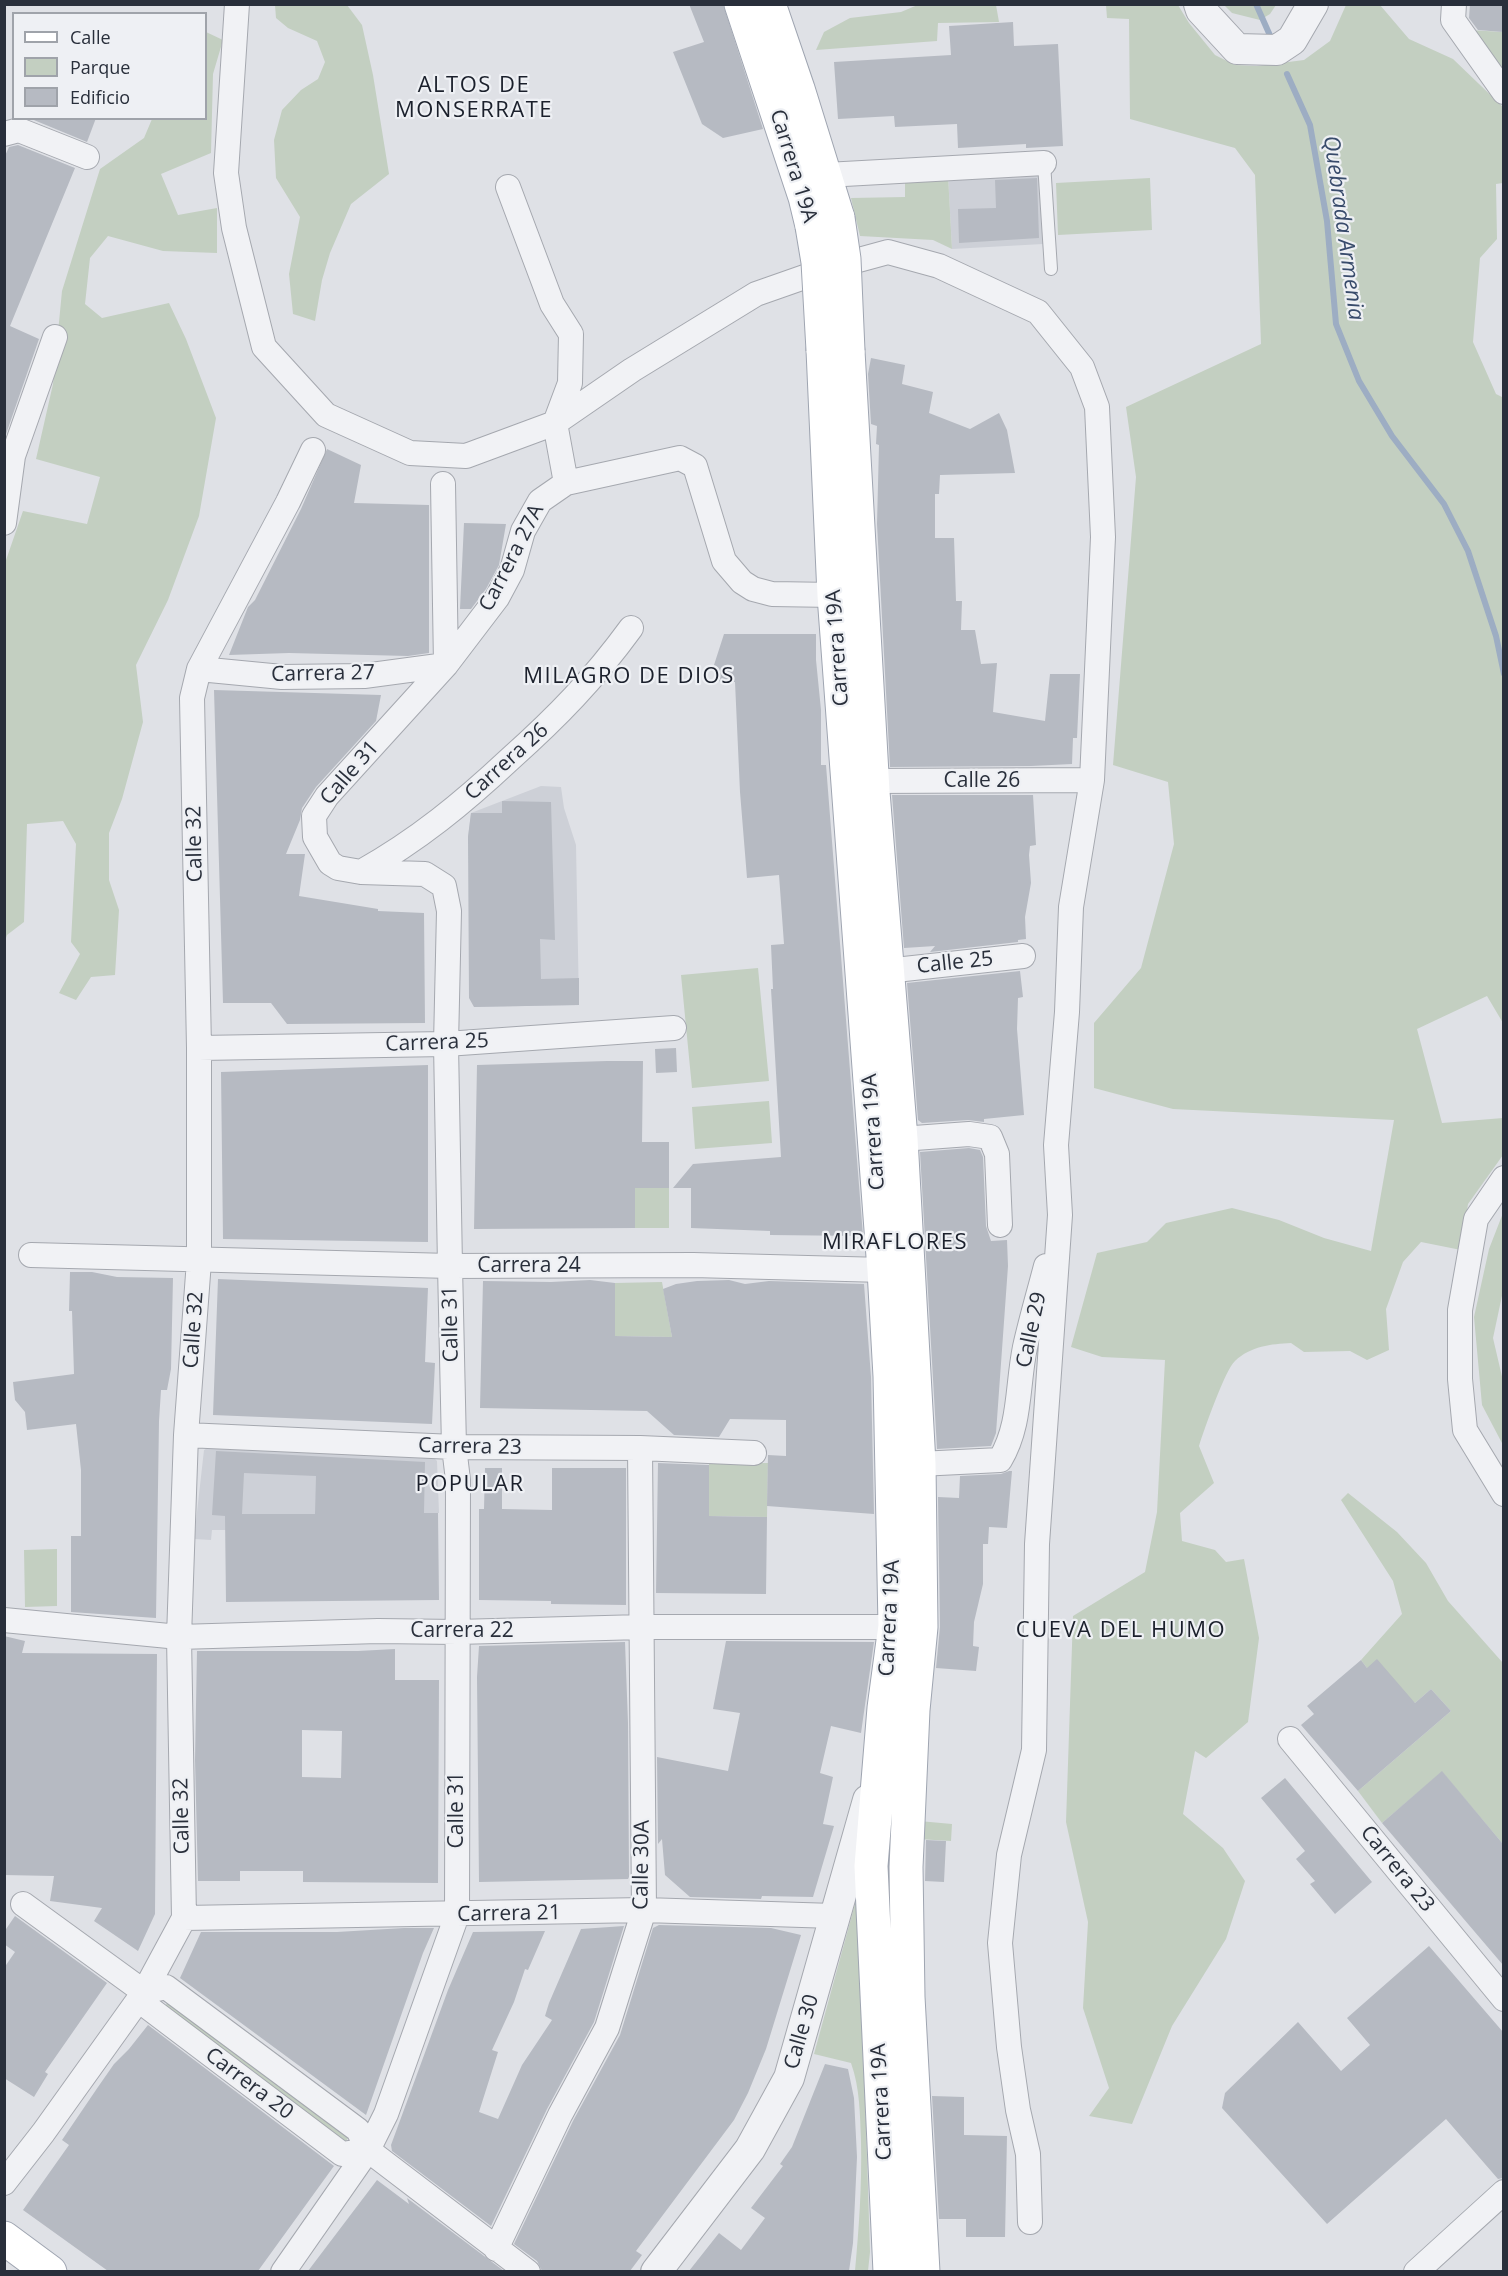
<!DOCTYPE html>
<style>
body{margin:0}
#map{position:relative;width:1508px;height:2276px;overflow:hidden;background:#dfe1e6;font-family:"Open Sans",sans-serif}
canvas{display:block}
.frame{position:absolute;inset:0;border:6px solid #292f3b;pointer-events:none}
.legend{position:absolute;left:12px;top:12px;width:195px;height:108px;box-sizing:border-box;background:#eef0f4;border:2px solid #9fa3aa;margin:0;padding:8px 10px;list-style:none;font-size:18px;color:#292f3b}
.legend li{display:flex;align-items:center;gap:12px;height:30px}
.legend b{width:30px;border:2px solid #9fa3aa}
</style>
<div id="map">
<canvas width="1508" height="2276"></canvas>
<div class="frame"></div>
<ul class="legend">
<li><b style="height:8px;background:#fff"></b>Calle</li>
<li><b style="height:16px;background:#c3cfc1"></b>Parque</li>
<li><b style="height:16px;background:#b6bac2"></b>Edificio</li>
</ul>
</div>
<script>
const g = document.querySelector('canvas').getContext('2d');
g.lineJoin = 'round';
function fillPath(path, color) {
  g.fillStyle = color;
  g.fill(path, 'evenodd');
}
function strokePath(path, color, width, dash) {
  g.strokeStyle = color;
  g.lineWidth = width;
  g.lineCap = dash ? 'butt' : 'round';
  g.setLineDash(dash || []);
  g.stroke(path);
}
function drawText(font, color, halo, rows, align = 'center') {
  g.font = font + ' "Open Sans",sans-serif';
  g.lineWidth = 4.5;
  g.setLineDash([]);
  g.textBaseline = 'middle';
  g.strokeStyle = halo;
  g.fillStyle = color;
  for (const [text, x, y, turn = 0] of rows) {
    g.save();
    g.translate(x, y);
    g.rotate((+turn || 0) * Math.PI / 180);
    g.textAlign = isNaN(turn) ? turn : align;
    if (halo) g.strokeText(text, 0, 0);
    g.fillText(text, 0, 0);
    g.restore();
  }
}
const built = new Path2D(`
 M1039,170l4,74 -91,5 -4,-74z
 M541,786l20,1 3,21 12,37 3,160 -105,2 -6,-170 3,-24z
 M215,1444l214,9 8,8 2,52 -130,1 -47,16h-50l-1,10 -17,-1 10,-89z`);
const green = new Path2D(`
 M920,4l76,1 3,17 -61,1 -1,18 -121,9 8,-18 26,-14 51,-6z
 M275,5h72l15,20 11,50 16,99 -38,30 -21,49 -8,27 -7,41 -22,-7 -4,-40 11,-57 -24,-39 -2,-38 8,-30 19,-20 17,-11 7,-17 -8,-21 -29,-13 -12,-10z
 M1106,5h72l11,18 26,32 20,10 22,1 47,-6 26,-19 16,-36h34l29,34 44,20 50,48v76l-7,1 1,55 -17,19 -7,84 23,52 8,4 -1,625 -16,-27 -70,33 25,94 61,-5v37l-35,49 -7,46 -40,-8 -18,20 -17,47 3,41 -22,10 -17,-9 -46,1 -13,-9c-20,1 -40,3 -56,18 -10,9 -31,69 -36,85l15,37 -34,30 2,28 33,9 11,12 18,-3 15,79 -11,84 -42,36 -11,-7 -12,63 40,34 22,33 -19,58 -54,87 -40,98 -43,-8 20,-28 -26,-80 5,-86 -22,-100 7,-206 72,-44 12,-60 8,-152 -63,-3 -31,-10 26,-94 50,-11 19,-19 66,-15 47,12 45,18 47,13 23,-131 -221,-11 -79,-21v-65l47,-55 33,-124 -6,-62 -55,-17 23,-288 -10,-70 135,-63 -6,-169 -20,-27 -105,-29 -1,-100 -22,-1z
 M1224,5h52l-6,9 -10,6 -28,-7z
 M1469,30l34,2v53z
 M206,32l17,8 -10,34 -2,79 -50,21 17,41 39,-7v45l-54,-2 -55,-15 -18,22 -5,46 17,14 67,-15 17,36 30,79 -17,98 -31,84 -32,65 7,57 -21,77 -13,34v47l10,30 -4,65 -24,2 -15,23 -17,-7 21,-39 -9,-12 5,-98 -13,-23 -36,3 -3,98 -17,13 -2,6v-378l18,-52 64,13 13,-47 -64,-18 17,-75 9,-93 38,-122 44,-31 8,-19 54,-1z
 M948,175l4,74 -19,-9 -73,-4 -9,-38 54,-1v-18z
 M1150,178l2,52 -94,5 -2,-52z
 M758,968l11,113 -77,7 -11,-113z
 M769,1101l3,42 -77,6 -3,-42z
 M635,1188h34v40h-34z
 M1503,1213v78l-10,47 10,43v64l-21,-40 -8,-88 15,-68z
 M662,1282l10,55 -57,-1v-53z
 M709,1463h59l-1,54 -58,-1z
 M1348,1493l49,39 29,31 22,38 55,62v181l-61,-72 -60,51 -24,-32 93,-80 -20,-22 -16,14 -48,-35 -6,-8 41,-46 -9,-33 -52,-81z
 M57,1549v57l-32,1 -1,-57z
 M919,1821l33,3 -1,17 -33,-2z
 M855,1904h4l11,348 -2,19h-13c4,-43 7,-86 6,-130 -1,-26 -1,-53 -10,-78l-37,-9z
 M169,2001l179,137 -3,5 -180,-137z`);
const stream = new Path2D(`
 M1256,4l16,36
 M1287,74l23,51 17,96 9,103 23,57 33,55 52,68 24,47 28,85 8,38`);
const building = new Path2D(`
 M689,4h34l40,125 -40,9 -21,-14 -29,-72 31,-10z
 M1470,4h33v28l-25,-2 -9,-12z
 M1013,22l1,24 44,-2 5,102 -37,2v-4l-68,4 -1,-24 -62,3 -1,-11 -56,3 -4,-57 117,-7 -2,-29z
 M29,118h67l-9,24z
 M18,145l57,23 -65,158 29,13 -34,98 -1,-279 5,-11z
 M1037,178l2,60 -80,5 -1,-34 38,-1 -1,-28z
 M871,358l34,7 -3,19 31,8 -4,21 41,16 29,-16 8,17 8,43 -75,2 -1,19h-4v44h19l2,63h6l-1,29h14l6,34 16,-1 -4,49 52,9 5,-47h30l-3,64h-4l-1,26 -41,2 -141,1 -13,-243 2,-79 -3,-1 1,-18 -6,-2 -3,-50z
 M327,449l34,16 -7,38 75,2v148l-21,3 -119,-3 -60,2 19,-48 7,-7 46,-91z
 M464,523l42,1 -7,41 -13,24 -15,20h-11z
 M724,634h92v26l5,50v55h5l37,471 -93,-1v-4l-79,-3v-40h-18l20,-24 88,-7 -10,-168h2l-2,-44 13,-1 -5,-69 -32,3 -7,-86 -5,-110 -20,-1 -1,-16z
 M214,690l167,5 -5,26 -60,66 -14,21 -2,12 -14,34h19l-6,42 79,13v2l46,2 1,110 -138,1 -16,-21h-48z
 M892,795h141l3,50 -6,1 -1,9 2,28 -6,34 1,22 -8,1v2l-88,10 5,-6 -31,2z
 M502,801l49,1 4,138 -15,-1 1,40 38,-1v27l-105,2 -5,-9 -1,-161 3,-24h31z
 M1020,971l3,26 -5,1 -1,31 7,86 -40,4v3l-16,-2 -46,3 -4,-3 -11,-137z
 M676,1048l1,24 -21,1 -1,-24z
 M607,1061h36l-1,81h27v46h-34v40l-161,1 3,-164z
 M428,1065v177l-205,-3 -2,-167z
 M969,1148l11,2 3,7 3,69 5,15 16,-1 1,26 -12,167 -5,13 -54,3 -17,-297z
 M70,1272h22l25,5 56,1 -2,91 -4,21h-6l-2,31 -3,197 -85,-6v-76h10v-66l-5,-46 -49,6 -2,-18 -10,-12 -2,-18 61,-8 -2,-63h-3z
 M218,1279l210,9 -3,74 10,1 -3,61 -219,-9z
 M590,1280l25,3v53l57,1 -9,-48 13,-5 21,-3 32,-1 16,4 24,-3 95,3 7,93 3,137 -107,-8 1,-51 18,1v-36l-56,-1 -11,18 -45,-2 -27,-24 -167,-3 3,-127 68,1z
 M216,1451l209,11 -1,51h14l1,87 -213,2 -1,-86 -13,-1zM244,1473l72,3 -1,38h-73z
 M658,1463l51,2v51l58,1 -1,77 -110,-1z
 M485,1468h17v41l50,1v-42h74v137l-75,-1v-3l-72,-1v-91h5z
 M1009,1471h3l-5,57 -18,-1 -1,17h-5v40l-9,38 -1,24 6,1 -3,24 -40,-3 4,-41 -2,-130 21,1 1,-22 41,-2z
 M4,1636l21,5 -3,12 135,1 -2,260 -17,37 -44,-30 8,-13 -52,-7 4,-25 -50,-1z
 M726,1641l148,1 -13,91 -30,-7 -11,47 13,4 -10,47 11,2 -21,71 -51,-1 -1,3 -71,-2 -25,-22 -3,-36 -4,5 -1,-87 71,14 12,-58 -27,-4z
 M625,1642l3,81 1,154 -1,2 -149,3 -2,-205 2,-31z
 M395,1649v31h44l-1,203 -135,-1v-11h-63v10h-42l-3,-121 2,-109h161zM302,1730l40,1 -1,47 -39,-1z
 M1377,1659l38,44 16,-14 20,22 -93,80 -57,-66 13,-11 -7,-8 54,-46 6,8z
 M1442,1771l61,73v121l-121,-142z
 M1285,1778l87,104 -37,32 -25,-30 5,-3 -19,-22 9,-8 -44,-53z
 M926,1840l20,1 -2,41 -19,-1z
 M15,1916l92,67 -62,89 3,2 -14,23 -30,-19v-110l11,-16 -11,-8v-12z
 M659,1925l112,3 30,7 -35,114 -18,44 -14,27 -98,131 6,4 -12,16h-88l-5,-10 -23,-17 59,-123 47,-86 33,-107z
 M624,1926l-30,96 -47,87 -56,117 -99,-75 -1,-6 57,-155 25,-58 72,-1 -17,39 -3,-1 -11,33 -22,48 6,2 -19,60 19,7 24,-54 30,-45 -7,-4 4,-13 32,-74z
 M404,1928h30l-11,25 -57,162 -186,-137 21,-46h136z
 M1429,1946l74,86v146l-5,1 -52,-60 -119,105 -105,-116 3,-15 73,-71 43,49 29,-26 -23,-27z
 M148,2025l186,141 -76,105h-150l-85,-61 46,-65 -7,-5 36,-53 16,-23 15,-15z
 M825,2064l23,5 6,29 3,59 -4,86 -4,28h-160l30,-38 22,17 24,-32 -14,-10 32,-42 -3,-2 12,-17z
 M932,2096l32,1v38l43,1 -2,101h-39v-18h-27z
 M377,2180l32,24 -2,-6 97,73h-196z`);
const service = new Path2D(`
 M1044,163l7,106`);
const minor = new Path2D(`
 M237,4l-11,169 8,55 30,119 62,68 84,38 56,3 89,-33 77,-53 124,-76 77,-27 55,-15 51,14 99,46 44,55 15,40 6,130 -11,243 -21,127 -4,105 -11,133 4,70 -23,329 -3,206 -25,105 -9,88 9,104 9,63 10,44 2,68
 M1454,4l-1,16 51,72
 M4,134l15,-4 68,27
 M826,175l218,-12
 M508,187l44,117 19,30 -1,49 -15,40 11,60
 M443,484l3,181
 M4,523l9,-67 42,-119
 M199,669l83,8 82,-1 82,-11
 M872,781l220,-1
 M361,872c57,-32 102,-69 149,-113 48,-43 83,-79 121,-131
 M886,971l137,-15
 M199,1048l247,-4 228,-16
 M901,1139l68,-5 21,3 7,17 3,71
 M1504,1178l-28,41 -16,91v69l5,51 39,64
 M31,1255l419,11 243,-1 191,5
 M186,1435l268,12 186,1 114,5
 M919,1464l81,-4c21,-35 17,-74 25,-113 6,-27 14,-54 21,-81
 M4,1620l175,17 199,-6 79,1 185,-5h268
 M1290,1739l214,260
 M23,1904l121,88 5,16 193,146 26,-4
 M184,1918l460,-8 190,6
 M144,1992l22,-5 192,143 10,20 160,122
 M4,2183l39,-50 101,-141 40,-74 -5,-281 7,-202 13,-174v-213l-7,-350 7,-29 89,-167 25,-52
 M496,2249l64,-134 47,-87 37,-118 -4,-462
 M283,2272l85,-122 18,-36 71,-199 1,-435 -4,-33 -4,-181 -4,-222 3,-133 -5,-25 -19,-12 -64,-2 -23,-4 -8,-5 -15,-26 -1,-21 13,-20 119,-131 51,-67 15,-28 11,-39 17,-30 26,-18 114,-25 15,8 29,95 18,21 11,7 19,5 62,1
 M1416,2272l88,-80`);
const tertiary = new Path2D(`
 M1199,4l2,6 36,39 40,1 15,-10 21,-36
 M656,2272l94,-123 39,-71 79,-278`);
const primary = new Path2D(`
 M741,4l64,193 7,29
 M769,4l29,85 40,129
 M823,350l11,245 50,675 6,106 5,250 -11,82 -13,158 19,406
 M848,351l25,441 28,347 18,325 2,163 -8,83 -7,157 2,130 15,275
 M4,2238l46,34`);
const primaryBridge = new Path2D(`
 M838,218l6,41 4,92
 M812,226l6,36 5,88`);
const streetNames = [
 ["Carrera 19A",793,166,73],
 ["Carrera 27A",512,558,-63],
 ["Carrera 19A",838,648,-94],
 ["Carrera 27",323,674,-1],
 ["Carrera 26",507,762,-42],
 ["Calle 31",350,773,-49],
 ["Calle 26",982,781],
 ["Calle 32",195,844,-91],
 ["Calle 25",955,963,-6],
 ["Carrera 25",437,1043,-2],
 ["Carrera 19A",874,1132,-94],
 ["Carrera 24",529,1266],
 ["Calle 31",451,1324,-91],
 ["Calle 32",194,1330,-86],
 ["Calle 29",1032,1330,-78],
 ["Carrera 23",470,1447,1],
 ["Carrera 19A",890,1618,-87],
 ["Carrera 22",462,1631],
 ["Calle 31",457,1810,-90],
 ["Calle 32",182,1816,-91],
 ["Calle 30A",642,1865,-89],
 ["Carrera 23",1397,1869,51],
 ["Carrera 21",509,1914,-1],
 ["Calle 30",802,2032,-74],
 ["Carrera 20",249,2084,37],
 ["Carrera 19A",882,2102,-93]
];
const neighbourhoodNames = [
 ["ALTOS DE",474,86],
 ["MONSERRATE",474,111],
 ["MILAGRO DE DIOS",629,677],
 ["MIRAFLORES",895,1243],
 ["POPULAR",470,1485],
 ["CUEVA DEL HUMO",1121,1631]
];
const waterNames = [
 ["Quebrada Armenia",1343,228,82]
];
fillPath(built, '#cdd0d7');
fillPath(green, '#c3cfc1');
strokePath(stream, '#9dadc3', 6);
fillPath(building, '#b6bac2');
strokePath(service, '#a5a8af', 14);
strokePath(minor, '#a5a8af', 26);
strokePath(tertiary, '#a5a8af', 32);
strokePath(primary, '#9fa5b1', 35);
strokePath(service, '#f1f2f5', 12);
strokePath(minor, '#f1f2f5', 24);
strokePath(tertiary, '#f1f2f5', 30);
strokePath(primary, '#fff', 33);
strokePath(primaryBridge, '#9fa5b1', 35, []);
strokePath(primaryBridge, '#fff', 33);
drawText('21px', '#292f3b', '#eef0f4', streetNames);
g.letterSpacing = '1.5px';
drawText('22px', '#1b202c', '#eef0f4', neighbourhoodNames);
g.letterSpacing = '0px';
drawText('italic 22px', '#384b6b', '#eef0f4', waterNames);
</script>
